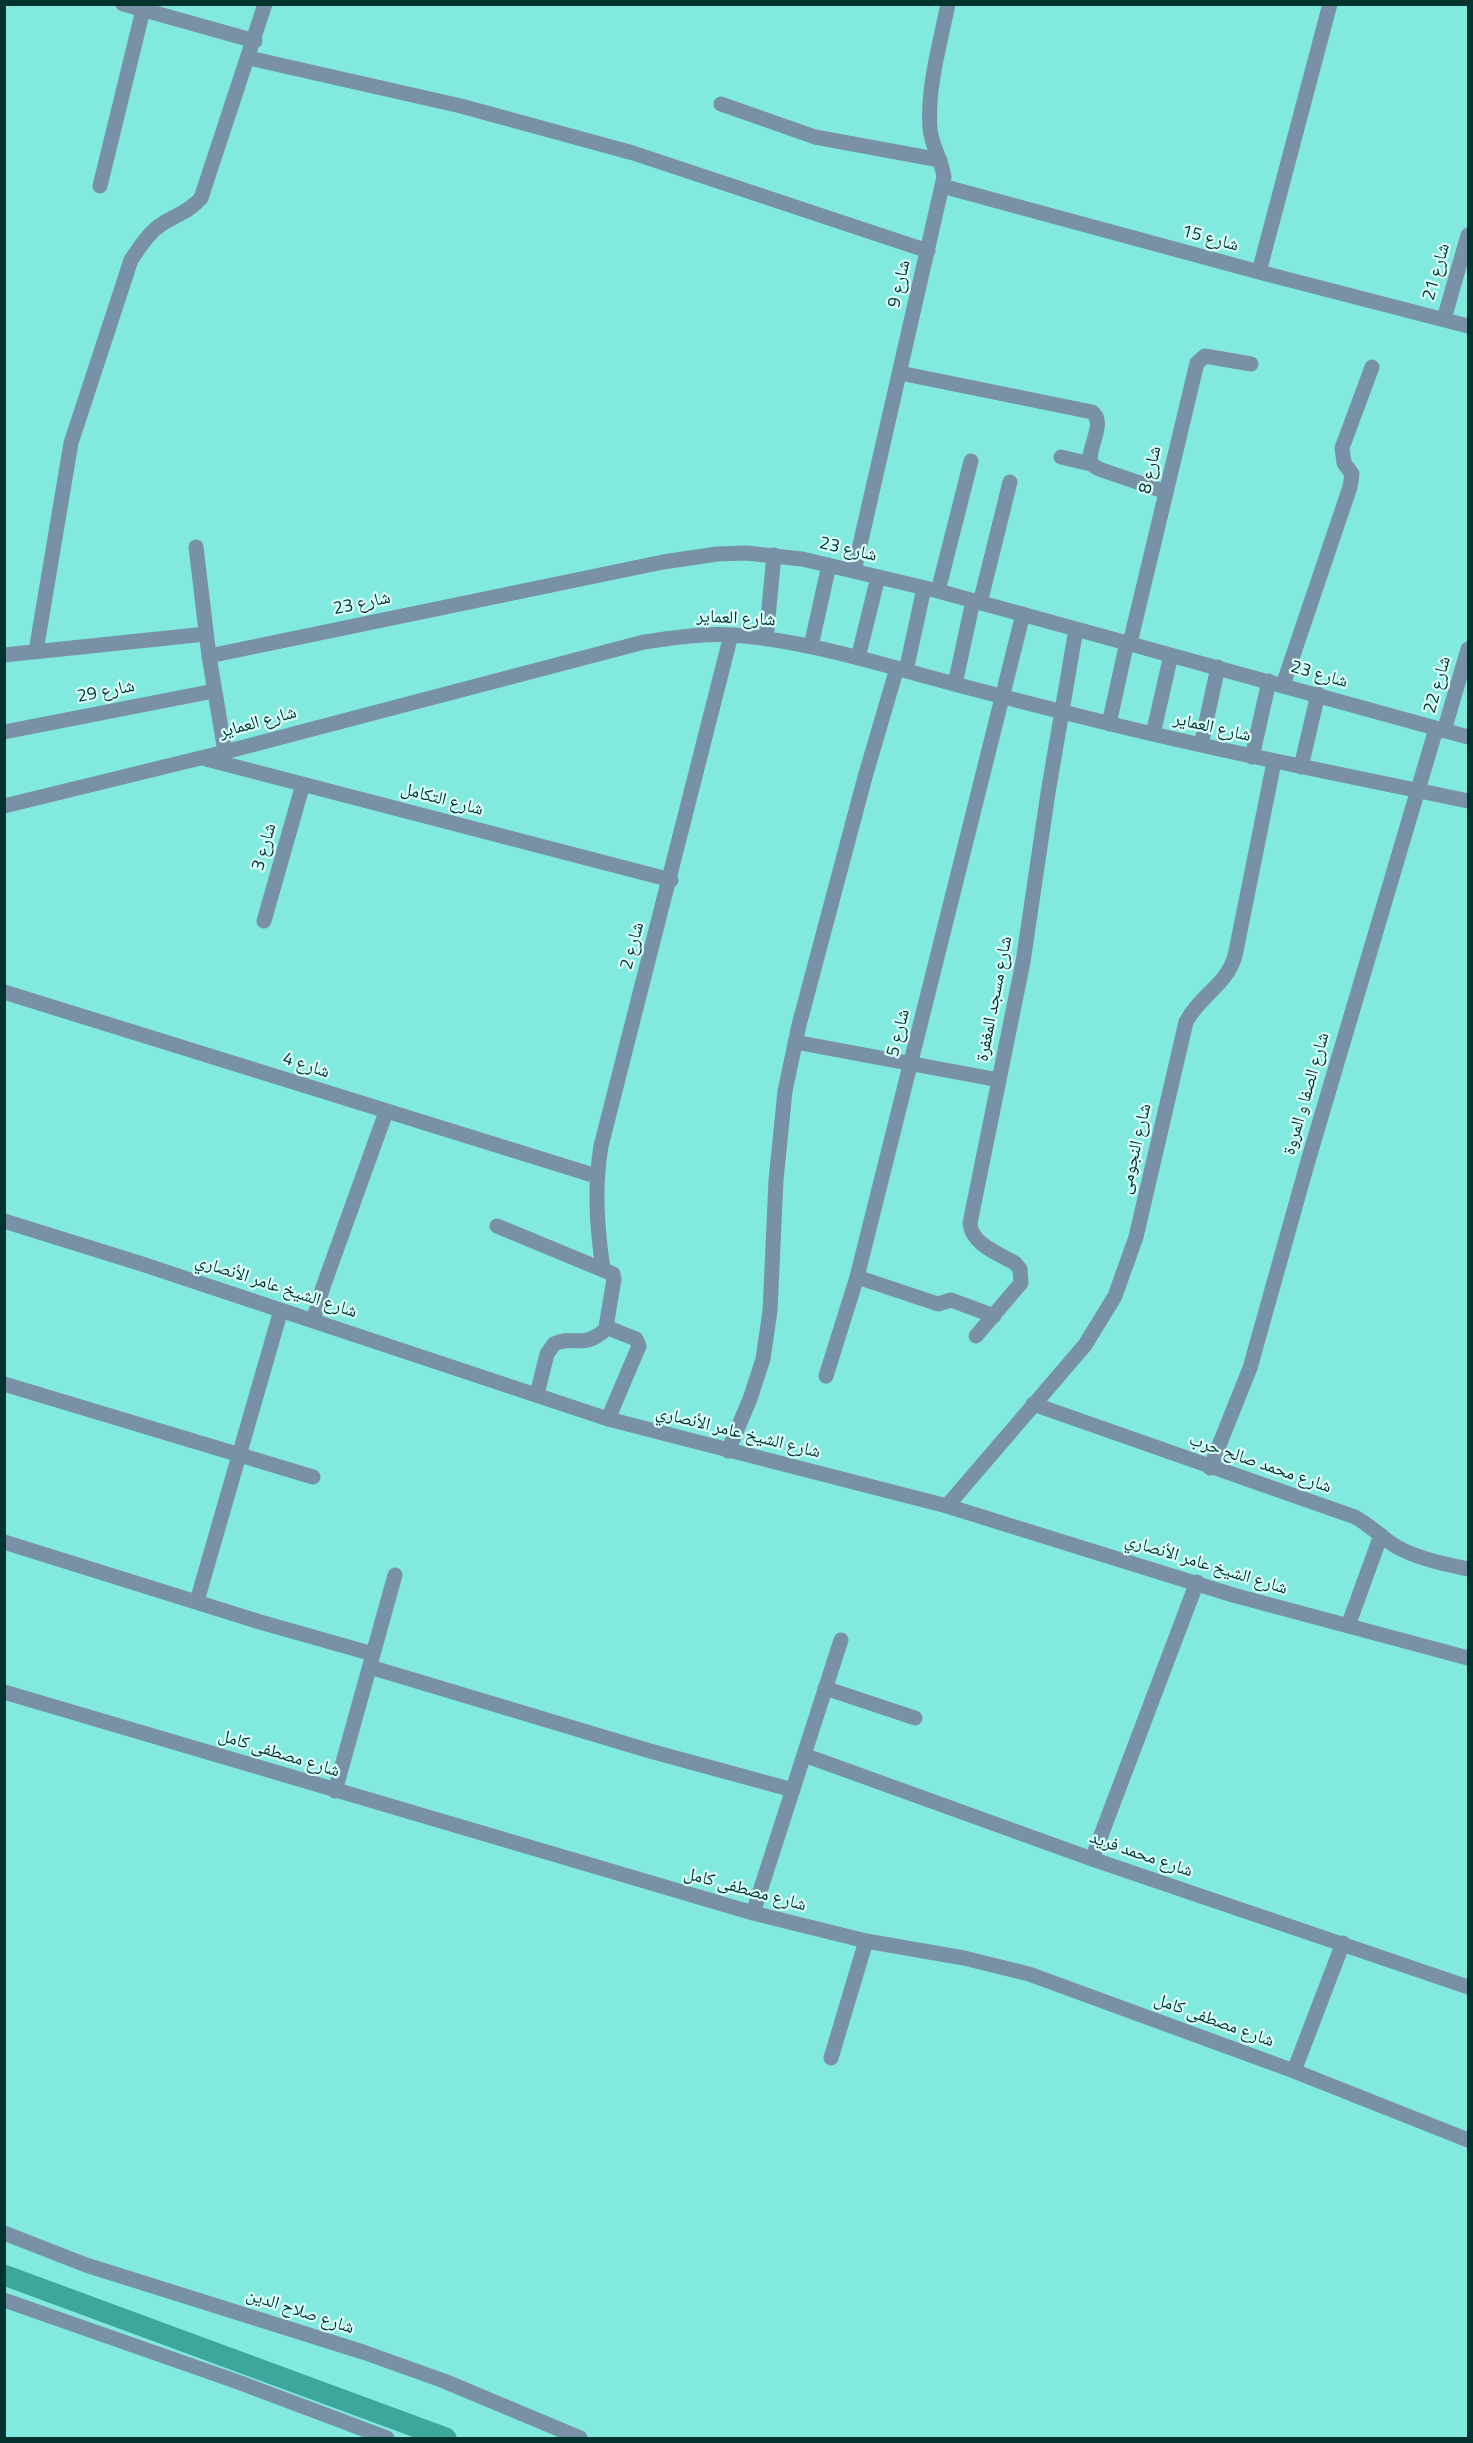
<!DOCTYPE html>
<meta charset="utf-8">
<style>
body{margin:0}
#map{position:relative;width:1473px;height:2443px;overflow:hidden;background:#82e9df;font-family:"Titillium Web",sans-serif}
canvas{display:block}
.frame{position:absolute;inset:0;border:6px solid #02332f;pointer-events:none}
</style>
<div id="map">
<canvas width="1473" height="2443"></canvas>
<div class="frame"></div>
</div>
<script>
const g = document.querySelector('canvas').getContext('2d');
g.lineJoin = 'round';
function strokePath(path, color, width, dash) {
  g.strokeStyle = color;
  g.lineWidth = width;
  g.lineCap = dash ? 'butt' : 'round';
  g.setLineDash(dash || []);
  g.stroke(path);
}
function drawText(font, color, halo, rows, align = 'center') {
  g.font = font + ' "Titillium Web","Noto Naskh Arabic",sans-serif';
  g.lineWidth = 4.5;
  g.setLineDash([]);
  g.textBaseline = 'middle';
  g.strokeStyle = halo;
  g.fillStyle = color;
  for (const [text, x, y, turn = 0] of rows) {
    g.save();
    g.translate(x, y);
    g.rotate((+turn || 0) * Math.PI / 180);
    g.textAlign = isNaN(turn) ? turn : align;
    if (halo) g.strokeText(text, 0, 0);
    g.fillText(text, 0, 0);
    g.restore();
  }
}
const canal = new Path2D(`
 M4,2275l442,163`);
const minor = new Path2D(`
 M123,4l132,37
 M249,58l212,48 172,47 295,98
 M721,104l94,33 125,23
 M100,186l43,-176
 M942,186l317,86 209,54
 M1259,272l71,-268
 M1444,319l24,-84
 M900,373l192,39c15,11 -6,36 -1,52l8,5 67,23
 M1061,457l30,7
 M196,547l13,109 16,96
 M854,571l90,-394c-2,-17 -13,-31 -14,-49 -3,-40 10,-84 18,-124
 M938,591l33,-130
 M980,603l30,-121
 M766,639l8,-84
 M1130,643l67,-280 8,-7 46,8
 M811,646l18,-81
 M36,651l35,-208 60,-183c9,-13 17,-27 31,-36 14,-9 28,-13 39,-26l64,-194
 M4,655l202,-21
 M209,656l454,-94 54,-8 29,-1 56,6 136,32 530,146
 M858,658l20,-81
 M906,671l18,-83
 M955,684l18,-83
 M1283,685l67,-198 2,-13 -8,-11 -2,-15 30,-81
 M1109,724l18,-82
 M1444,731l24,-82
 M4,732l210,-41
 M1153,734l18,-79
 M1201,745l17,-78
 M1252,757l17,-76
 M206,759l465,121
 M1301,767l17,-73
 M4,806l221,-54 419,-110c29,-4 60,-9 90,-7 59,5 116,20 173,36 60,17 120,32 180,47 126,32 254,56 381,83
 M264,921l39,-137
 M4,992l592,184
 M795,1042l204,38
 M4,1221l138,43 466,155 339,87 286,89 235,63
 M497,1226l116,48 1,5 -8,48 30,12 3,7 -31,73
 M603,1269c-6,-41 -9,-81 -2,-123l130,-511
 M857,1277l81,27 13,-4 43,16
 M313,1321l10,-34 63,-175
 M976,1336l45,-53 -1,-14 -5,-6c-16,-9 -44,-19 -45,-40l53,-261 25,-169 28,-164
 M826,1376l31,-99 166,-663
 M4,1384l309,93
 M537,1394l10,-40 7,-10c20,-10 29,7 53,-16
 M1033,1404l322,113c15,8 27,21 42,30 22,12 48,17 71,22
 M728,1451l22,-52 13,-40 7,-48 6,-131 9,-89 14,-66 66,-248 32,-109
 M1210,1468l40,-100 58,-207 128,-432
 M947,1506l138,-161 30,-49 21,-59 50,-215c14,-27 40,-36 49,-66l39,-194
 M4,1542l256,80 113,32
 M197,1601l84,-291
 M1348,1626l33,-91
 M370,1667l280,84 143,39
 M825,1688l90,30
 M4,1692l749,221 113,28 98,17 65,16 265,97 174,69
 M804,1755l288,104 376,128
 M335,1791l60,-216
 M1092,1859l105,-277
 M753,1913l88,-273
 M831,2058l35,-117
 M1294,2071l49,-128
 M4,2233l82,32 277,87 81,29 136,57
 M4,2300l234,82 149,56`);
const streetNames = [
 ["شارع 15",1210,239,15],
 ["شارع 21",1437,272,-74],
 ["شارع 9",900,284,-77],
 ["شارع 8",1151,470,-77],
 ["شارع 23",848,550,13],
 ["شارع 23",362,604,-12],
 ["شارع العماير",736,619,3],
 ["شارع 23",1319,675,16],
 ["شارع 22",1438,685,-74],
 ["شارع 29",106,692,-11],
 ["شارع العماير",258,723,-15],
 ["شارع العماير",1212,728,13],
 ["شارع التكامل",442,800,15],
 ["شارع 3",265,847,-74],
 ["شارع 2",633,946,-75],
 ["شارع مسجد المغفرة",995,999,-79],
 ["شارع 5",899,1033,-76],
 ["شارع 4",306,1066,18],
 ["شارع الصفا و المروة",1307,1094,-74],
 ["شارع النجومى",1136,1149,-77],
 ["شارع الشيخ عامر الأنصاري",276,1287,18],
 ["شارع الشيخ عامر الأنصاري",738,1433,14],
 ["شارع محمد صالح حرب",1260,1464,19],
 ["شارع الشيخ عامر الأنصاري",1206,1565,17],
 ["شارع مصطفى كامل",279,1754,17],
 ["شارع محمد فريد",1141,1855,19],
 ["شارع مصطفى كامل",745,1890,15],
 ["شارع مصطفى كامل",1214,2021,20],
 ["شارع صلاح الدين",300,2312,18]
];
strokePath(canal, '#3da79e', 21);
strokePath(minor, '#7991a7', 15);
drawText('18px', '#02332f', '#d8fef9', streetNames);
</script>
